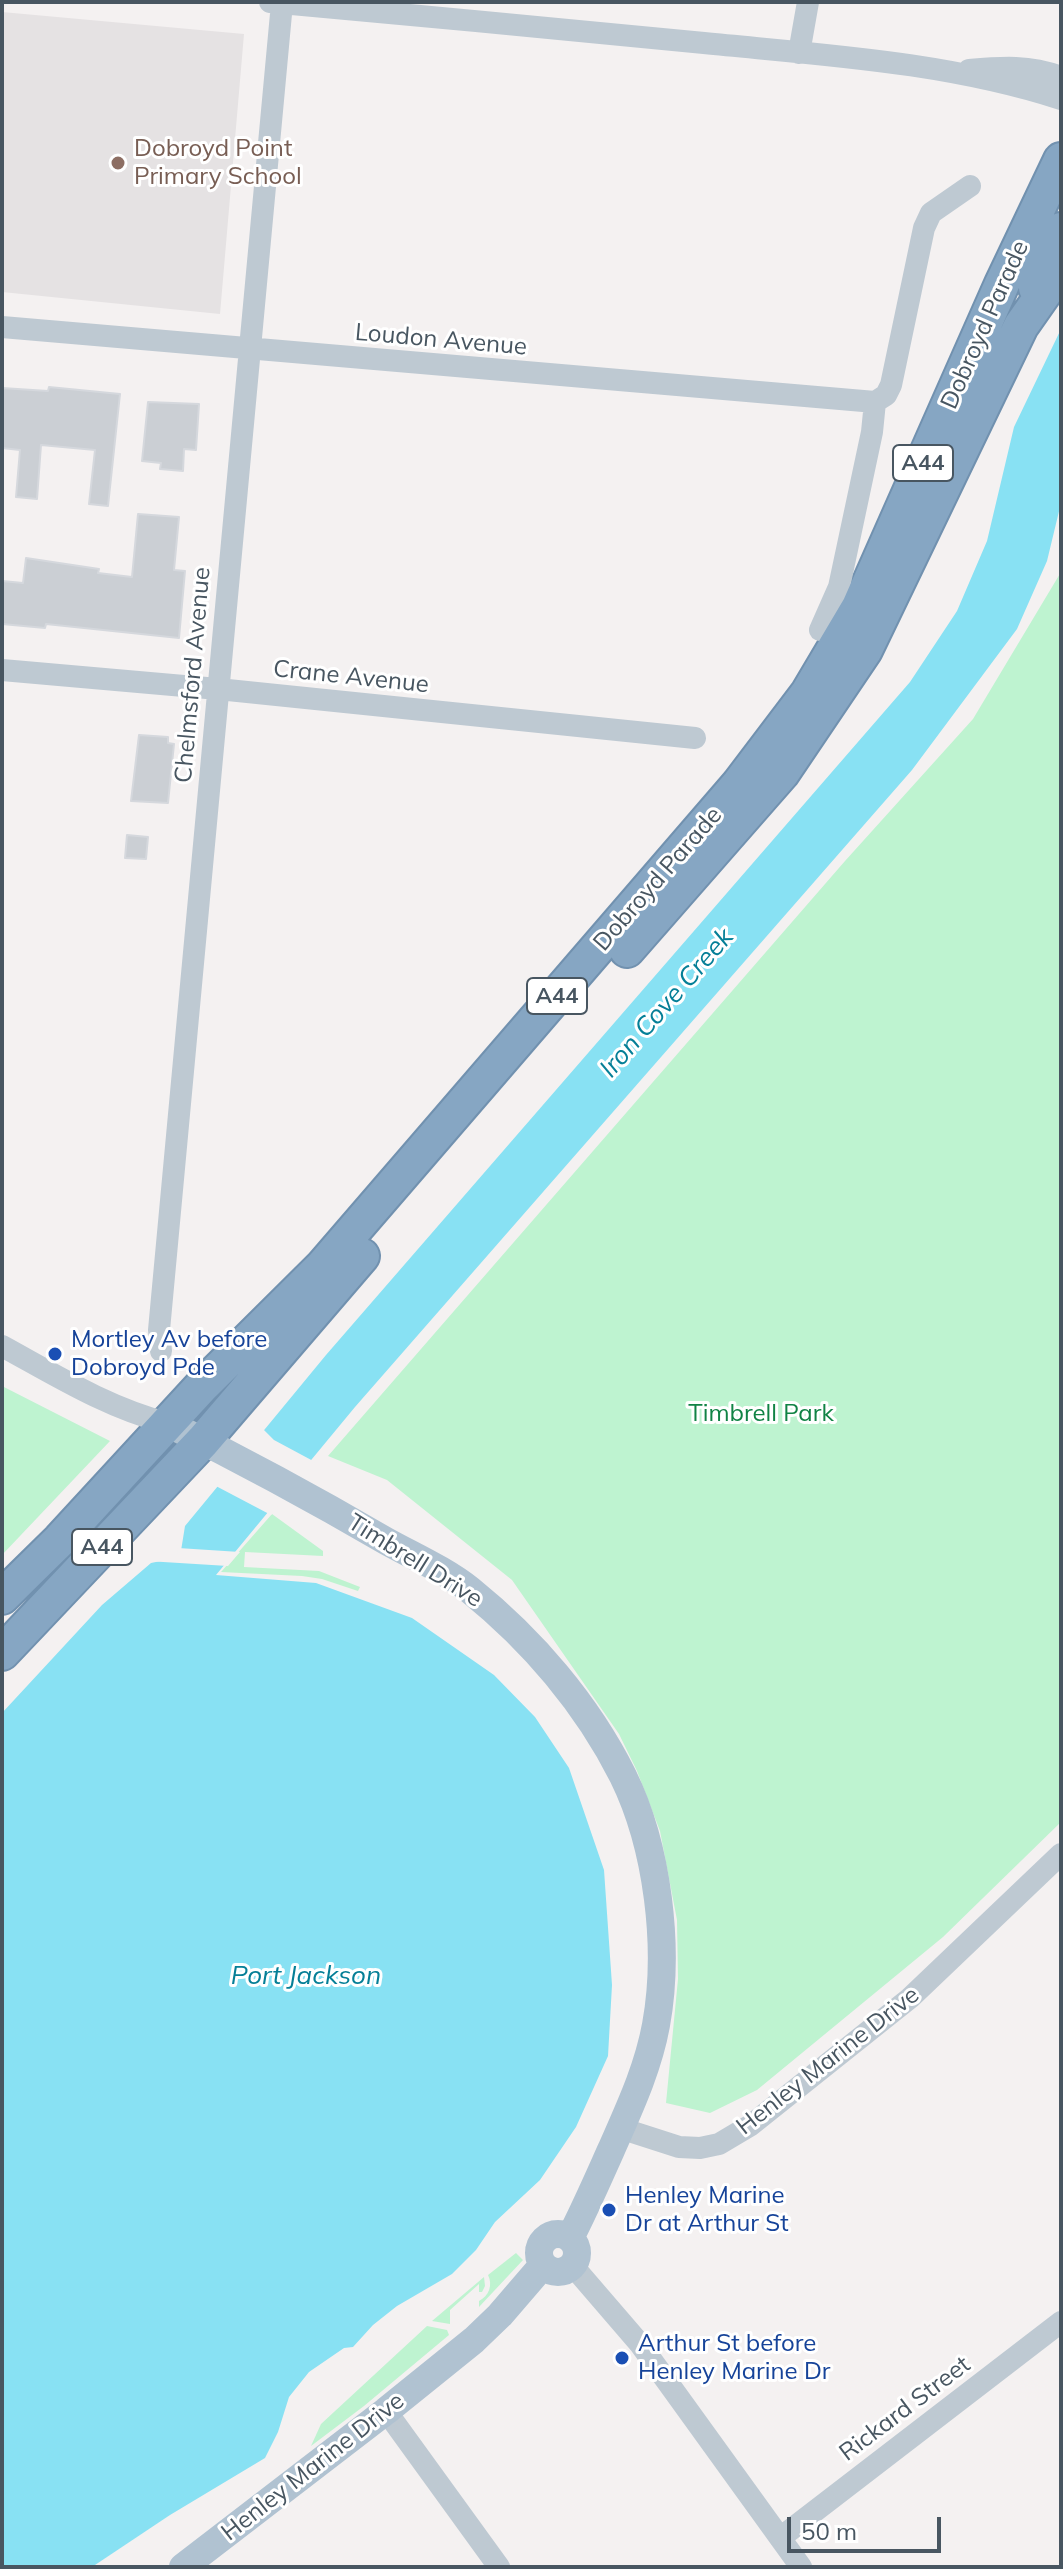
<!DOCTYPE html>
<style>
body{margin:0}
#map{position:relative;width:1063px;height:2569px;overflow:hidden;background:#f4f1f1;font-family:Mulish,sans-serif}
canvas{display:block}
.frame{position:absolute;inset:0;border:4px solid #485661;pointer-events:none}
.scale{position:absolute;left:787px;top:2517px;width:154px;height:36px;box-sizing:border-box;border:4px solid #485661;border-top:0;padding-left:10px;font-size:24px;line-height:28px;white-space:nowrap;color:#485661;-webkit-text-stroke:6px #fff;paint-order:stroke}
</style>
<div id="map">
<canvas width="1063" height="2569"></canvas>
<div class="frame"></div>
<div class="scale">50 m</div>
</div>
<script>
const g = document.querySelector('canvas').getContext('2d');
g.lineJoin = 'round';
function fillPath(path, color) {
  g.fillStyle = color;
  g.fill(path, 'evenodd');
}
function strokePath(path, color, width, dash) {
  g.strokeStyle = color;
  g.lineWidth = width;
  g.lineCap = dash ? 'butt' : 'round';
  g.setLineDash(dash || []);
  g.stroke(path);
}
function drawText(font, color, halo, rows, align = 'center') {
  g.font = font + ' Mulish,sans-serif';
  g.lineWidth = 6;
  g.setLineDash([]);
  g.textBaseline = 'middle';
  g.strokeStyle = halo;
  g.fillStyle = color;
  for (const [text, x, y, turn = 0] of rows) {
    g.save();
    g.translate(x, y);
    g.rotate((+turn || 0) * Math.PI / 180);
    g.textAlign = isNaN(turn) ? turn : align;
    if (halo) g.strokeText(text, 0, 0);
    g.fillText(text, 0, 0);
    g.restore();
  }
}
const education = new Path2D(`
 M2,12l242,22 -24,280 -218,-22z`);
const green = new Path2D(`
 M1061,572v1250l-118,115 -186,153 -47,23 -44,-10 12,-124 -1,-59 -17,-89 -23,-60 -18,-37 -107,-154 -125,-100 -59,-24 517,-595 128,-142z
 M2,1386l108,55 -108,114z
 M272,1514l51,37v5l-78,-4 -1,15 75,4 41,16 -2,4 -36,-12 -20,-3 -81,-4z
 M516,2253l7,7 -44,47v-6c10,-5 14,-16 9,-26z
 M484,2277l1,9 -3,6h-3v-8l-29,26v14l-18,-3z
 M427,2326l20,4 2,5 -85,71 -53,40 10,-22z`);
const water = new Path2D(`
 M1061,329v174l-14,58 -30,68 -105,141 -557,637 -139,168 100,8 96,35 82,57 41,42 34,51 35,102 8,115 -4,71 -32,71 -36,53 -45,42 -19,28 -24,24 -55,32 -24,19 -20,22 -9,1 -35,24 -20,25 -11,35 -13,26 -95,57 -78,52h-90v-854l100,-108 49,-42 29,-6 5,-31 141,-171 584,-673 47,-71 30,-70 27,-114z`);
const pier = new Path2D(`
 M261,1427l13,13 41,22 -44,53 -57,-30z
 M178,1548l62,4 -12,14 -81,-5 30,-7z`);
const building = new Path2D(`
 M49,387l71,7 -12,112 -19,-2 6,-54 -54,-5 -4,54 -21,-2 4,-47 -18,-2v-60l46,3z
 M148,402l51,2 -3,46 -12,-1 -1,22 -23,-2 1,-6 -19,-2z
 M138,514l41,3 -5,53 11,1 -6,67 -133,-14 -1,4 -43,-4v-43l21,2 3,-25 73,11 -1,4 34,4z
 M139,735l29,2v6l6,1 -6,59 -37,-2z
 M127,835l21,2 -2,22 -21,-1z`);
const minor = new Path2D(`
 M270,2c145,13 289,27 434,41 119,12 243,19 357,56
 M799,53l9,-51
 M969,70c33,-3 61,-5 92,7
 M2,327l873,75
 M820,630l19,-43 33,-155 3,-30 11,-7 5,-10 33,-157 7,-15 39,-27
 M2,670l216,19 477,49
 M2,1346c53,29 106,62 165,77
 M161,1351l-2,-21 123,-1327
 M620,2128l59,19 21,1 19,-4 32,-19 159,-127 151,-144
 M572,2265l68,79 161,223
 M386,2411l113,156
 M780,2538l281,-216`);
const major = new Path2D(`
 M167,1423c75,37 147,76 219,118 27,15 59,29 84,49 62,50 117,114 153,186 35,71 47,172 33,249 -8,44 -27,84 -45,125 -13,29 -26,59 -41,88
 M539 2253a19 19 0 1 1 38 0a19 19 0 1 1-38 0Z
 M183,2567l203,-156 88,-71 26,-25 43,-50`);
const highway = new Path2D(`
 M1036,288l25,-58
 M627,950l155,-177 83,-123 156,-324 40,-57
 M2,1597l58,-57 141,-153 122,-121 416,-482 69,-91 51,-86 143,-323 59,-124
 M2,1653l201,-212 159,-185`);
const markers = [
 [118,163,8,"#8d6e63"],
 [55,1354,8,"#1a4fb4"],
 [609,2210,8,"#1a4fb4"],
 [622,2358,8,"#1a4fb4"]
];
const shields = [
 [923,463,60],
 [557,996,60],
 [102,1547,60]
];
const shieldNames = [
 ["A44",923,463],
 ["A44",557,996],
 ["A44",102,1547]
];
const educationNames = [
 ["Dobroyd Point",134,149],
 ["Primary School",134,177]
];
const streetNames = [
 ["Dobroyd Parade",985,325,-66],
 ["Loudon Avenue",441,340,5],
 ["Chelmsford Avenue",193,675,-85],
 ["Crane Avenue",351,677,6],
 ["Dobroyd Parade",658,879,-49],
 ["Timbrell Drive",415,1561,32],
 ["Henley Marine Drive",828,2061,-38],
 ["Rickard Street",905,2409,-37],
 ["Henley Marine Drive",313,2467,-38]
];
const transitNames = [
 ["Mortley Av before",71,1340],
 ["Dobroyd Pde",71,1368],
 ["Henley Marine",625,2196],
 ["Dr at Arthur St",625,2224],
 ["Arthur St before",638,2344],
 ["Henley Marine Dr",638,2372]
];
const parkNames = [
 ["Timbrell Park",761,1414]
];
const waterNames = [
 ["Iron Cove Creek",667,1003,-49],
 ["Port Jackson",306,1976]
];
fillPath(education, '#e5e2e3');
fillPath(green, '#bef3d0');
fillPath(water, '#88e1f3');
fillPath(pier, '#f4f1f1');
fillPath(building, '#cbcfd4');
strokePath(building, '#d5d8dd', 2);
strokePath(highway, '#7191af', 38);
strokePath(minor, '#bec9d2', 22);
strokePath(major, '#b0c2d1', 28);
strokePath(highway, '#86a6c3', 34);
for (const [x, y, r, color] of markers) {
  const dot = new Path2D();
  dot.arc(x, y, r, 0, 2 * Math.PI);
  g.fillStyle = color;
  g.fill(dot);
  strokePath(dot, '#fff', 3);
}
for (const [x, y, w] of shields) {
  const box = new Path2D();
  box.roundRect(x - w / 2, y - 18, w, 36, 6);
  g.fillStyle = '#fff';
  g.fill(box);
  strokePath(box, '#485661', 2);
}
drawText('bold 22px', '#485661', null, shieldNames);
drawText('24px', '#785e54', '#fff', educationNames, 'left');
drawText('24px', '#485661', '#fff', streetNames);
drawText('24px', '#164399', '#fff', transitNames, 'left');
drawText('24px', '#118345', '#fff', parkNames);
drawText('italic 26px', '#057f97', '#fff', waterNames);
</script>
